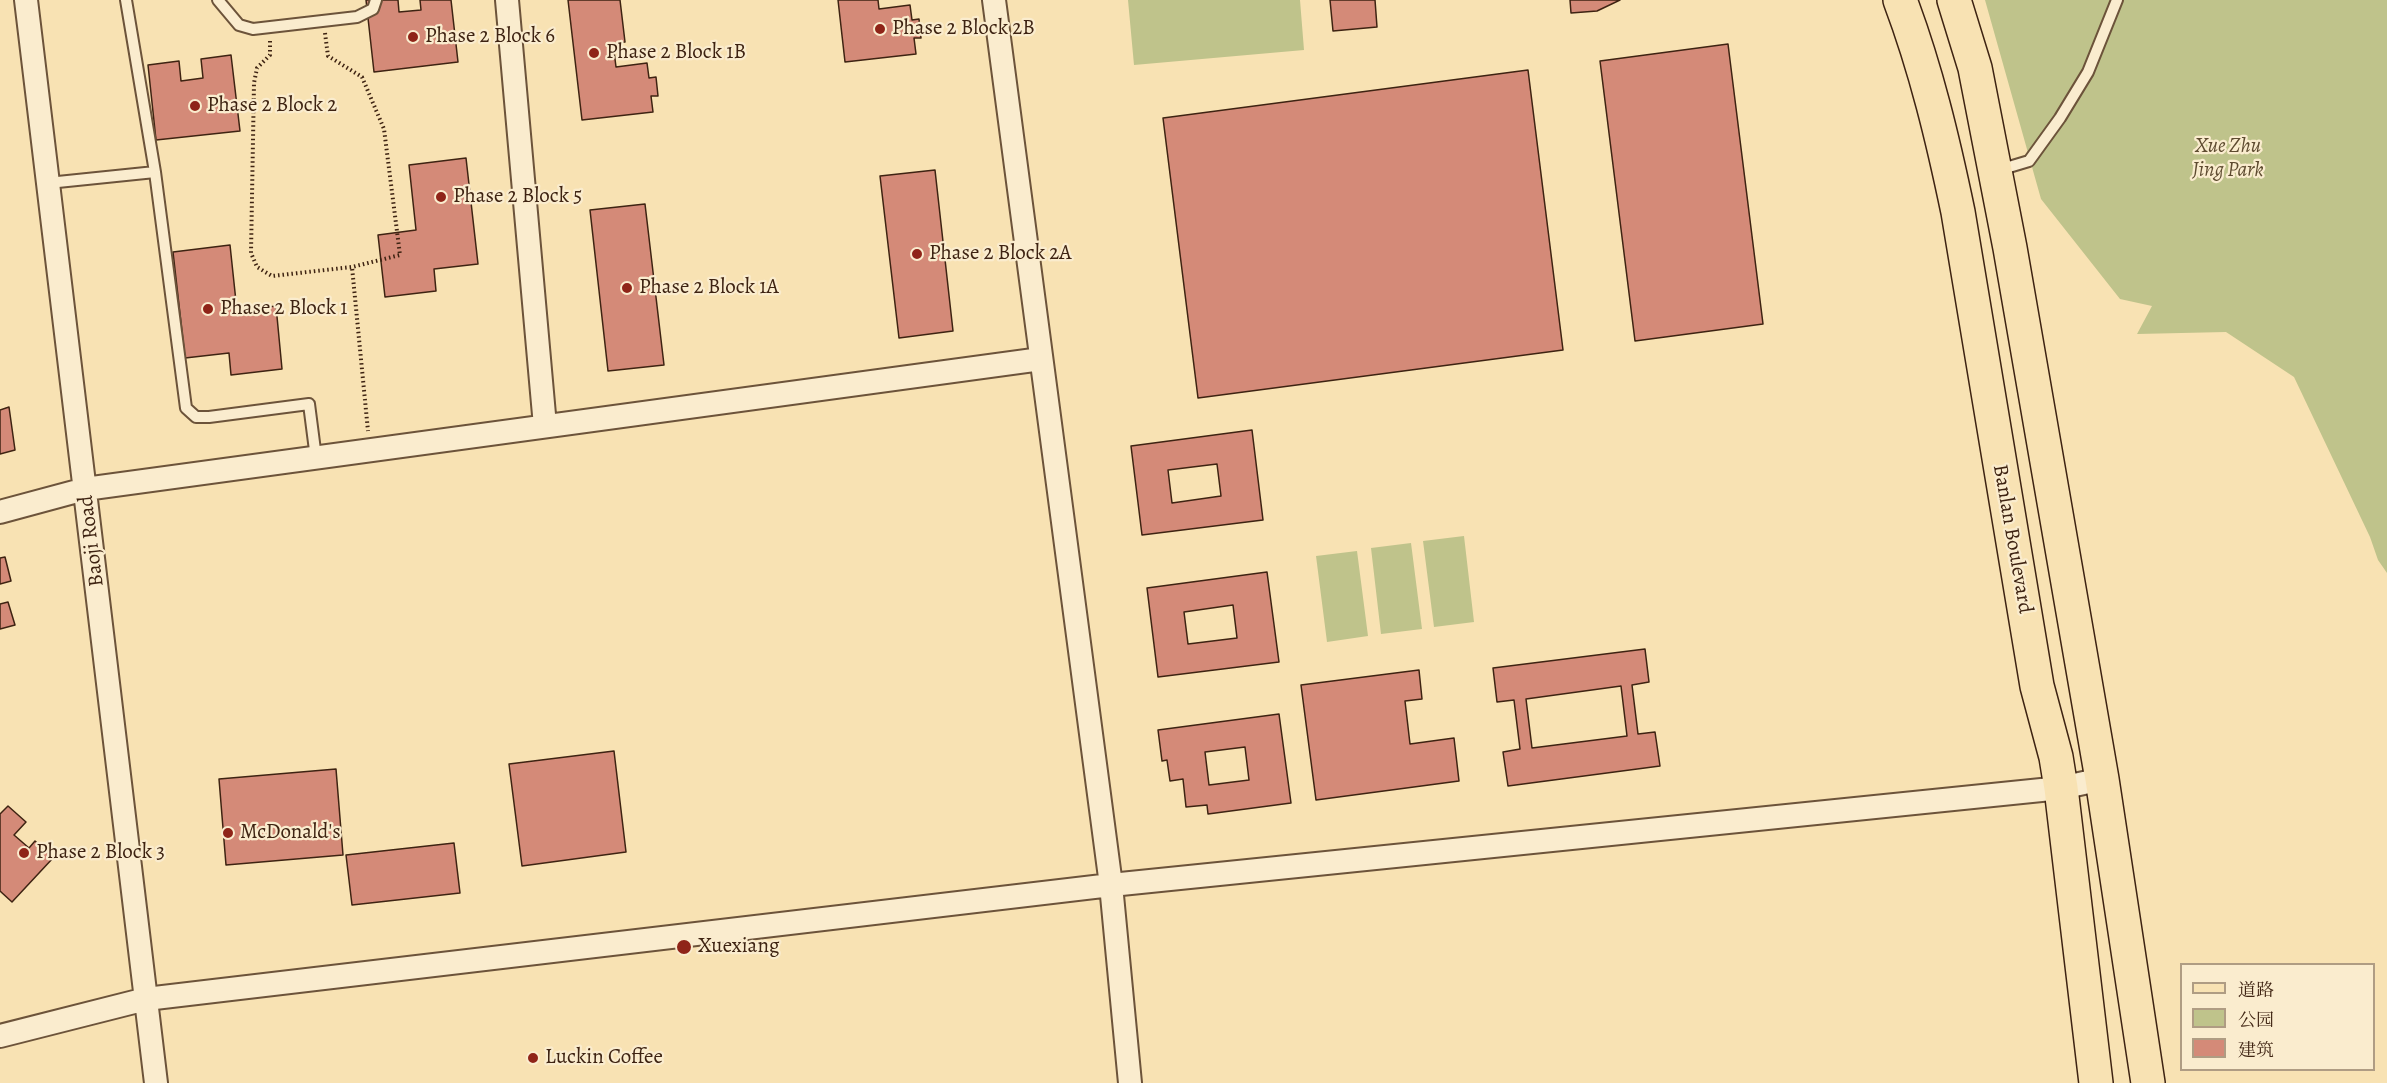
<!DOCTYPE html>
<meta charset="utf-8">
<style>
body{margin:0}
#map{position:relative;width:2387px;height:1083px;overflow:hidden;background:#f8e2b3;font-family:Alegreya,"Noto Serif SC",serif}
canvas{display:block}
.legend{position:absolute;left:2180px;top:963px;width:195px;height:108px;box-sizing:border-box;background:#faecce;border:2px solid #af9c83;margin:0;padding:8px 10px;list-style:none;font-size:18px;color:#3e2312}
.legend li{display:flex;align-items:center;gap:12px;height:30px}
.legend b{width:30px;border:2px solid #af9c83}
</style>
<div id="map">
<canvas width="2387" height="1083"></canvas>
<ul class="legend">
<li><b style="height:8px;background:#f8e2b3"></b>道路</li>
<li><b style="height:16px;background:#bfc38b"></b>公园</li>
<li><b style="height:16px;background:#d48a78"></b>建筑</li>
</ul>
</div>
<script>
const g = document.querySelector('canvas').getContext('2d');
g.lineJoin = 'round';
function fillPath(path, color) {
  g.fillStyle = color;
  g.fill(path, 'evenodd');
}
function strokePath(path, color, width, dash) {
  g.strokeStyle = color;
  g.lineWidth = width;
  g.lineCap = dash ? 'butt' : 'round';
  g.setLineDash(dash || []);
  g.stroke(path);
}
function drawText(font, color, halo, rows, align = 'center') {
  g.font = font + ' Alegreya,serif';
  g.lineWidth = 4.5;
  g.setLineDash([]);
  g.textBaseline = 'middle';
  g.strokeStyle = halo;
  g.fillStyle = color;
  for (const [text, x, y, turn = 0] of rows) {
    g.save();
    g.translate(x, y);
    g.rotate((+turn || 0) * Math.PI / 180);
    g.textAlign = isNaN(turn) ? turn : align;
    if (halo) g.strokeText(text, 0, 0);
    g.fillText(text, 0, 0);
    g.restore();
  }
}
const green = new Path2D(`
 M1128,0h172l4,50 -170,15z
 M1985,0h402v573l-9,-13 -8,-23 -76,-160 -68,-45 -89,2 15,-28 -32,-7 -79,-100z
 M1464,536l10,86 -40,5 -11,-86z
 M1411,543l11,86 -41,5 -10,-86z
 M1357,551l11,85 -41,6 -11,-86z`);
const building = new Path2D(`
 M366,0h32l1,12 22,-2 -1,-10h31l7,62 -84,10z
 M568,0h52l5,42 -12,1 3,24 31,-4 2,15 7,-1 2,19h-7l2,16 -71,8z
 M838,0h40l1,9 31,-4 2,15 7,-1 2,19h-7l2,16 -71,8z
 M1330,0h45l2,27 -44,4z
 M1570,0h50l-23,11 -26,2z
 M1728,44l35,280 -128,17 -35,-280z
 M231,55l9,76 -84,9 -8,-75 31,-4 2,20 22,-3 -2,-19z
 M1528,70l35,280 -365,48 -35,-280z
 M466,158l12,106 -44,5 2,22 -51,6 -7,-62 38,-5 -7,-65z
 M935,170l18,161 -54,7 -19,-162z
 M645,204l19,161 -56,6 -18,-161z
 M230,245l7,66 39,-5 6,63 -51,6 -2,-22 -44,5 -12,-106z
 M9,407l6,43 -15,4v-44z
 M1252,430l11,90 -121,15 -11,-89zM1217,464l4,32 -49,7 -4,-33z
 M5,557l6,24 -11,3v-26z
 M1267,572l12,90 -121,15 -11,-89zM1233,605l4,33 -49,6 -4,-32z
 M8,602l7,23 -15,4v-25z
 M1645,649l4,33 -17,3 6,49 17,-2 5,34 -152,20 -5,-34 17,-3 -6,-49 -17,2 -4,-34zM1621,686l6,50 -95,12 -6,-49z
 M1419,670l3,29 -17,2 5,43 44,-6 5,43 -143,19 -15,-115z
 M1279,714l12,89 -83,11 -1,-9 -21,2 -3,-28 -13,2 -3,-21 -5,1 -4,-31zM1245,747l4,33 -40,5 -4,-33z
 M614,751l12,101 -104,14 -13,-102z
 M336,769l7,86 -117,10 -7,-86z
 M8,806l18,16 -12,13 15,13 6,-7 18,17 -41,44 -12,-11v-77z
 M454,843l6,50 -108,12 -6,-50z`);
const path = new Path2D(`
 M325,33l3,23 34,21 22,52 16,126 -48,12
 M270,41v14l-13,13 -3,15 -3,170 6,14 15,9 80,-9 16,164`);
const lane = new Path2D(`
 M126,0l29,172 31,236 10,9h13l100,-13 7,54
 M218,0l21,25 14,4 104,-12 16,-8 3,-9
 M1999,170l30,-9 31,-43 28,-46 29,-72
 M48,183l107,-11`);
const street = new Path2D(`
 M26,0l130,1083
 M507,0l38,426
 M994,0l117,885 19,198
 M0,512l85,-23 956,-130
 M0,1036l146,-37 965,-114 950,-97 41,-9`);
const primary = new Path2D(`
 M1900,0c26,69 43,140 58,212l79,474 19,71 5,31 35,295
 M1954,0l21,68 35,180 92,531 46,304`);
const markers = [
 [880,29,6,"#8f2418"],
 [413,37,6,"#8f2418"],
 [594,53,6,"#8f2418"],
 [195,106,6,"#8f2418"],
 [441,197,6,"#8f2418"],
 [917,254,6,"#8f2418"],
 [627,288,6,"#8f2418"],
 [208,309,6,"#8f2418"],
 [228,833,6,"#8f2418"],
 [24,853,6,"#8f2418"],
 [684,947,8,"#8f2418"],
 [533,1058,6,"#8f2418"]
];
const poiNames = [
 ["Phase 2 Block 2B",892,29],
 ["Phase 2 Block 6",425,37],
 ["Phase 2 Block 1B",606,53],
 ["Phase 2 Block 2",207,106],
 ["Phase 2 Block 5",453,197],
 ["Phase 2 Block 2A",929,254],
 ["Phase 2 Block 1A",639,288],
 ["Phase 2 Block 1",220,309],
 ["McDonald's",240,833],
 ["Phase 2 Block 3",36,853],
 ["Xuexiang",698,947],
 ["Luckin Coffee",545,1058]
];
const parkNames = [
 ["Xue Zhu",2228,147],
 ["Jing Park",2228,171]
];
const streetNames = [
 ["Banlan Boulevard",2012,539,80],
 ["Baoji Road",92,541,-97]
];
fillPath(green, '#bfc38b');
fillPath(building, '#d48a78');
strokePath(building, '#3e2312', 1.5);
strokePath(lane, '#6c533a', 14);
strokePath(street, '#6c533a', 26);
strokePath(primary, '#3e2312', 36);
strokePath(path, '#3e2312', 4, [1.5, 3]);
strokePath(lane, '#faecce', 10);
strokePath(street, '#faecce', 22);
strokePath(primary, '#f8e2b3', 33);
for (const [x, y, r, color] of markers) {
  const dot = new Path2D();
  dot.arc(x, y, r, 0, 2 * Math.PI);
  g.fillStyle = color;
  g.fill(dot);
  strokePath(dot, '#faecce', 2);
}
drawText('21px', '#3e2312', '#faecce', poiNames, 'left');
drawText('italic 21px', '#5e4b30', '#faecce', parkNames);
drawText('21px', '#3e2312', '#faecce', streetNames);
</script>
